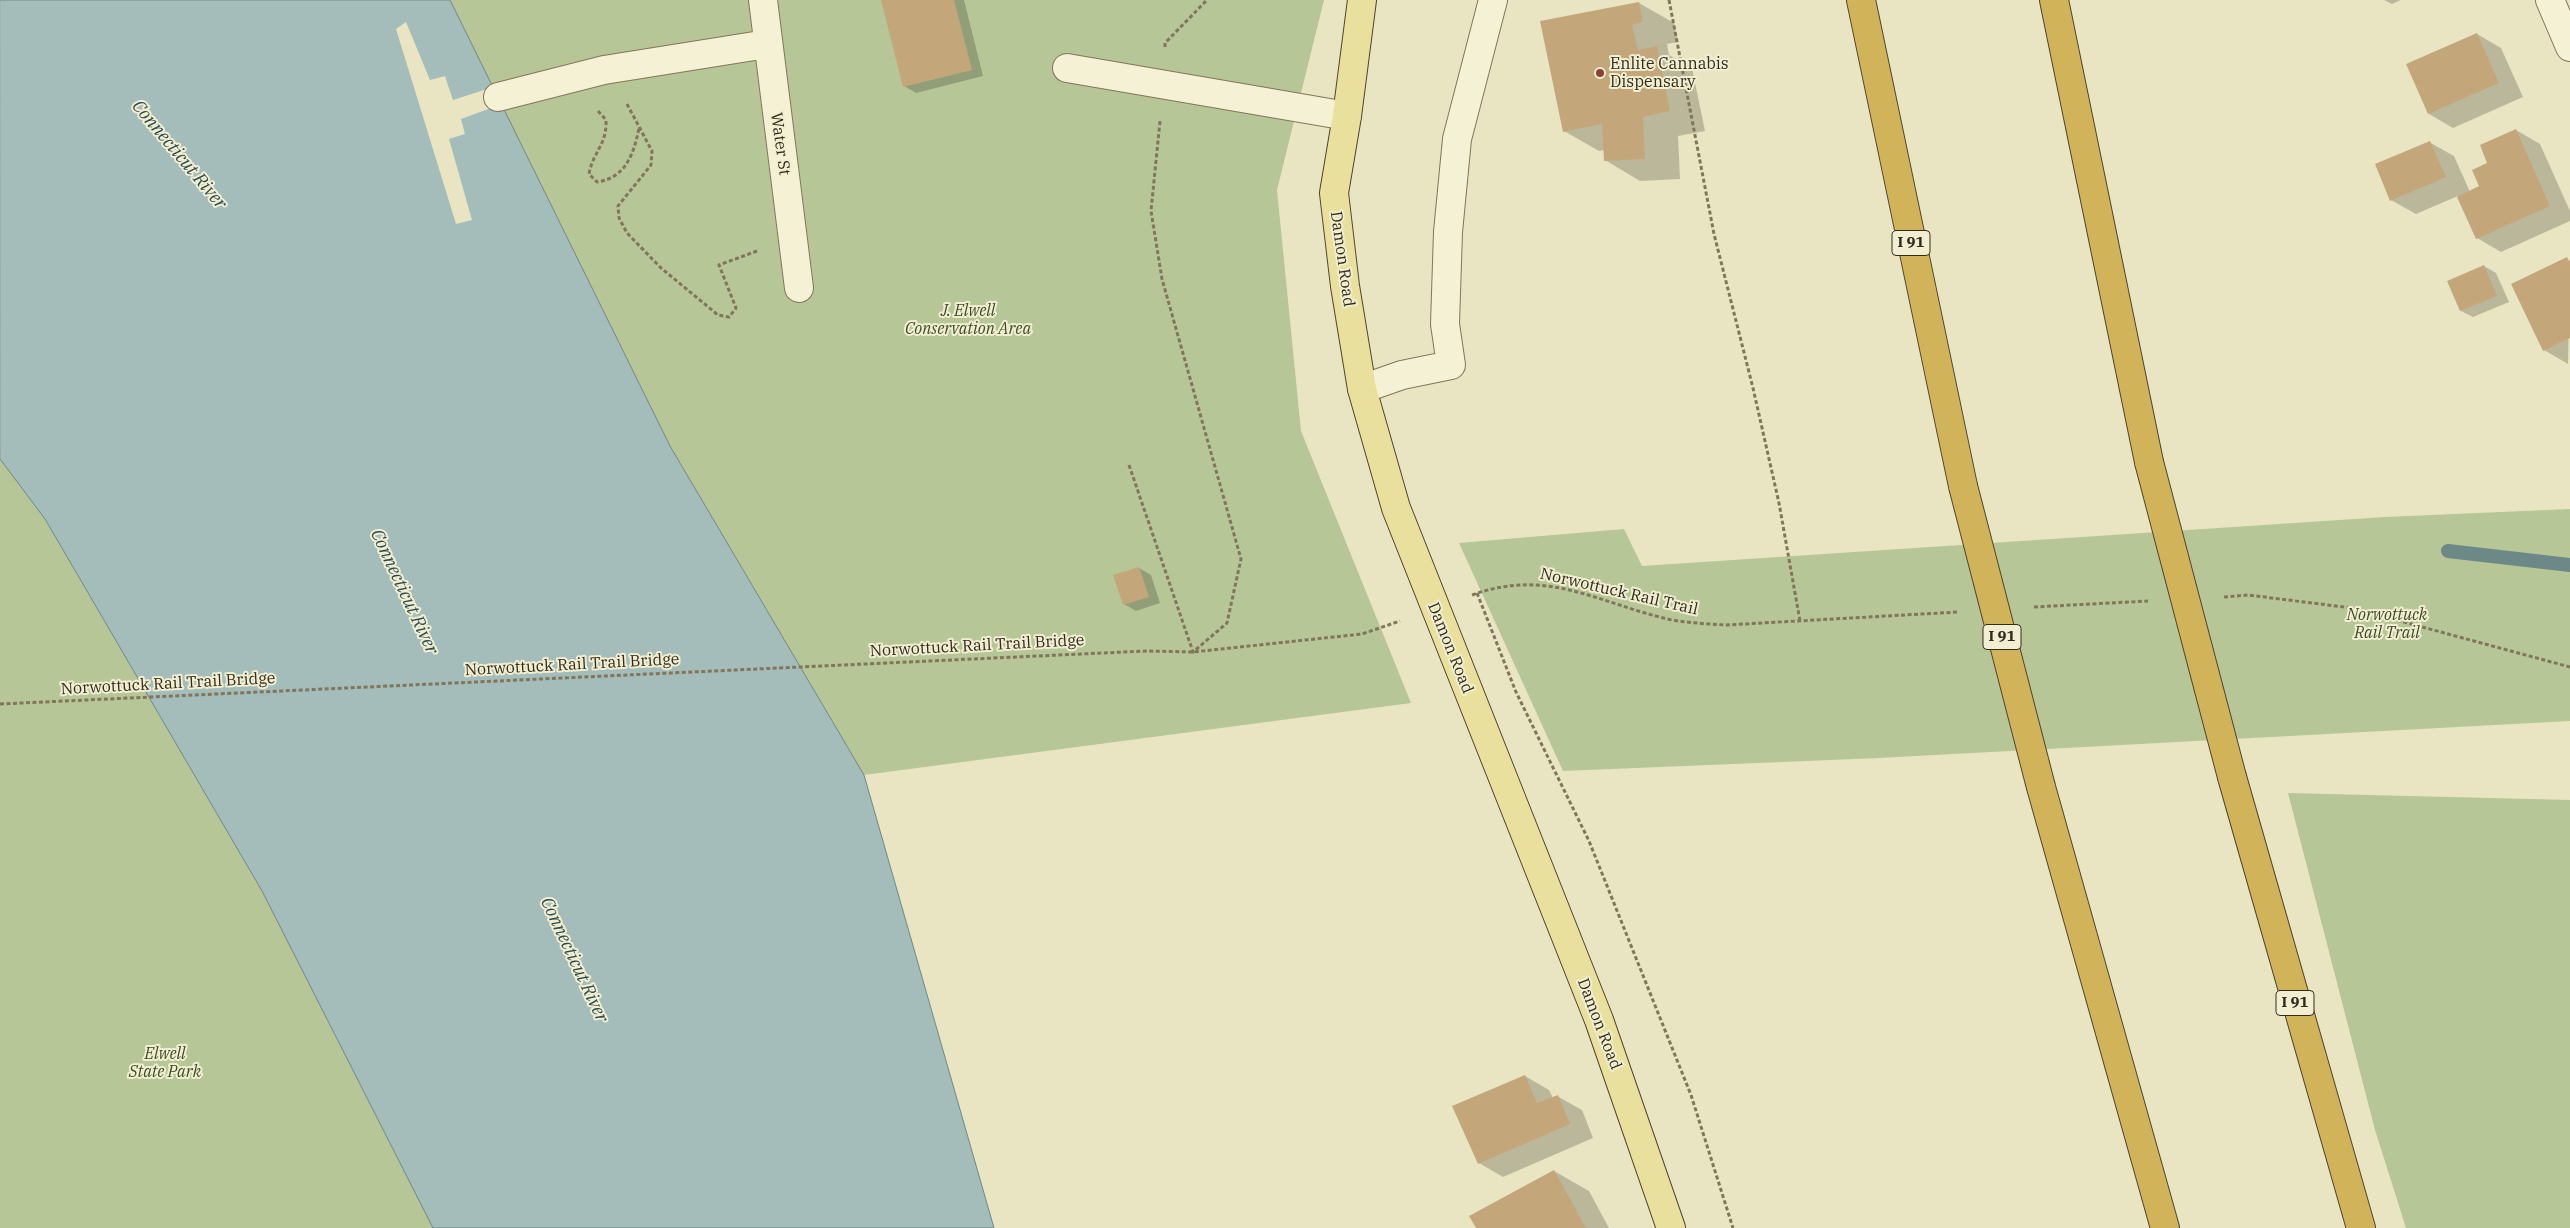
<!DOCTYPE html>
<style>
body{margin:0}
canvas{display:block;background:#e9e5c2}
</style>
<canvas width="2570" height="1228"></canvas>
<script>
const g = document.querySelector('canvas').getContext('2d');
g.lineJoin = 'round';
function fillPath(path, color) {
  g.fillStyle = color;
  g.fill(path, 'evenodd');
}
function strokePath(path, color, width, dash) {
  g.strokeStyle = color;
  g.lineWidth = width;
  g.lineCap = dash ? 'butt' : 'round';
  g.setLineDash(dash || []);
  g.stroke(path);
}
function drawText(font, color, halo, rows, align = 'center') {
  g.font = font + ' "IBM Plex Serif",serif';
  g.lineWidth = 4;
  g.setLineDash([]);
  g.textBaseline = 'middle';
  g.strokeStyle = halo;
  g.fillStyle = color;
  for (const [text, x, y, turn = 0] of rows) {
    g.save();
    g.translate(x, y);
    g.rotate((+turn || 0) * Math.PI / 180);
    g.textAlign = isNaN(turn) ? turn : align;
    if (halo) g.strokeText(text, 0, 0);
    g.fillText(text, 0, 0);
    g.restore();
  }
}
const green = new Path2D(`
 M450,0h874l-47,190 24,241 110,272 -547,72 -194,-329z
 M0,459l45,60 217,372 171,337h-433z
 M2570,509v212l-691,37 -316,13 -104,-228 165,-14 18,37 743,-49z
 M2288,793l282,7v428h-164l-31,-98z`);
const water = new Path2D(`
 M0,0h450l220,446 194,329 130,453h-561l-171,-337 -217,-372 -45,-60z`);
const pier = new Path2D(`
 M406,22l24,58 15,-4 8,24 40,-13 9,17 -41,15 4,15 -16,5 23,81 -16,4 -60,-195z`);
const shadow = new Path2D(`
 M882,0h82l19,76 -67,17 -12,-7z
 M2384,0h17l-9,4z
 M1639,3l35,20 4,19 -11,2 2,11 23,13 13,63 -27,5 2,43 -40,2 -35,-21v-10l-6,1 -35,-20z
 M2477,34l24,14 22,49 -70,31 -24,-14z
 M2516,130l24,14 30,67v10l-69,31 -24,-14 -19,-42 -42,18 -25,-14 38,-58 25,14 16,36 10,-5 9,-23z
 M2567,259l3,2 -2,103 -24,-14z
 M2484,266l12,7 13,29 -36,15 -12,-6z
 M1139,568l12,7 9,28 -24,8 -12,-7z
 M1525,1076l24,14 4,8 4,-2 25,14 11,28 -90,39 -24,-14z
 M1554,1171l35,20 20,37h-132z`);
const stream = new Path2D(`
 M2448,551l122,14`);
const building = new Path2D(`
 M881,0h73l18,70 -69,17z
 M1639,2l4,20 -11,3 6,25 19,-4 13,65 -27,6 2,42 -41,2 -2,-37 -39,8 -23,-111z
 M2477,33l22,50 -71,31 -22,-50z
 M2516,129l34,77 -74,33 -19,-42 22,-11 -7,-16 15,-7 -7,-18z
 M2430,141l16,36 -56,24 -15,-37z
 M2567,257l3,6v75l-27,13 -32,-67z
 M2484,265l13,31 -37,15 -13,-30z
 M1139,567l10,30 -26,8 -10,-30z
 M1525,1075l12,28 21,-8 12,29 -92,40 -26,-58z
 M1554,1170l32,58h-110l-7,-12z`);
const path = new Path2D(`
 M1669,0l45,234 39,154 26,115 21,118
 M1165,47v-4l42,-43
 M627,104l25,47 -1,14 -33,41 1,12 8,15 34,35 57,47 11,2 7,-9 -17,-43 38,-14
 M598,111l8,9c1,26 -13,31 -17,54l8,8c29,-4 37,-29 42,-54
 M1129,465l64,187 34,-29 14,-64 -79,-280 -11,-68 9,-90
 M1477,593l39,99 73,149 102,254 42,133
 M1472,595c77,-28 127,9 200,25 18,3 36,4 54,5l232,-13
 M2224,597l24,-2 104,13 218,59
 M2034,607l114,-6
 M0,704l1146,-53 47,1 169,-18 38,-13`);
const minor = new Path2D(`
 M763,0l36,288
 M2550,0l20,47
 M1067,68l280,48
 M498,97l106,-27 163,-26
 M1362,389l40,-14 49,-10 -6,-41 3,-92 9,-93 36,-139`);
const major = new Path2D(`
 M1362,0l-15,116 -13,77 11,93 17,103 34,119 203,512 72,208`);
const highway = new Path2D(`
 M1861,0l102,486
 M2054,0l95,462
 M2232,777l129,451
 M2041,787l124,441`);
const highwayBridge = new Path2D(`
 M2149,462l83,315
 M1963,486l78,301`);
const markers = [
 [1600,73,5,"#8a4231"]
];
const shields = [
 [1911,243,38],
 [2002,637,38],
 [2295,1003,38]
];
const shieldNames = [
 ["I 91",1911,243],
 ["I 91",2002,637],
 ["I 91",2295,1003]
];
const poiNames = [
 ["Enlite Cannabis",1610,64],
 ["Dispensary",1610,82]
];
const streetNames = [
 ["Water St",780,144,82],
 ["Damon Road",1342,259,82],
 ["Norwottuck Rail Trail",1619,592,13],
 ["Norwottuck Rail Trail Bridge",977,646,-3],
 ["Damon Road",1450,648,68],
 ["Norwottuck Rail Trail Bridge",572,665,-3],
 ["Norwottuck Rail Trail Bridge",168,684,-3],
 ["Damon Road",1599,1024,69]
];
const parkNames = [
 ["J. Elwell",968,311],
 ["Conservation Area",968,329],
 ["Norwottuck",2387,615],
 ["Rail Trail",2387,633],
 ["Elwell",165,1054],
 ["State Park",165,1072]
];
const waterNames = [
 ["Connecticut River",179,155,50],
 ["Connecticut River",404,592,65],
 ["Connecticut River",574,960,65]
];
fillPath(green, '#b7c697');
fillPath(water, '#a4bcba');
strokePath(water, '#6c8987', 1);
fillPath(pier, '#e9e5c2');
fillPath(shadow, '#0003');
strokePath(stream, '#6c8987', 14);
fillPath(building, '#c3a77b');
strokePath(minor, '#81765b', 30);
strokePath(major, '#4f442f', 30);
strokePath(highway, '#4f442f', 30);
strokePath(path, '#81765b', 3, [4, 2.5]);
strokePath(minor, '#f5f1d4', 28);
strokePath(major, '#e9e09d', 28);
strokePath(highway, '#d1b45a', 28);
strokePath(highwayBridge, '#4f442f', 30, []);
strokePath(highwayBridge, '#d1b45a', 28);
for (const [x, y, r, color] of markers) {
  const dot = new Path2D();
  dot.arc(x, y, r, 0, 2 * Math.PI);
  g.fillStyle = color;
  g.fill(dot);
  strokePath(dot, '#f1eed1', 2);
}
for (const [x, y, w] of shields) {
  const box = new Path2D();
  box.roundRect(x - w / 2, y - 12.5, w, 25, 4);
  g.fillStyle = '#f1eed1';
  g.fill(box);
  strokePath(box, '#322c1e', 1);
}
drawText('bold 15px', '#322c1e', null, shieldNames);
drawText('16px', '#322c1e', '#f1eed1', poiNames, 'left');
drawText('16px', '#322c1e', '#f1eed1', streetNames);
drawText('italic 16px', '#3b4c26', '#f1eed1', parkNames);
drawText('italic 18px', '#2e4c50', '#f1eed1', waterNames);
</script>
